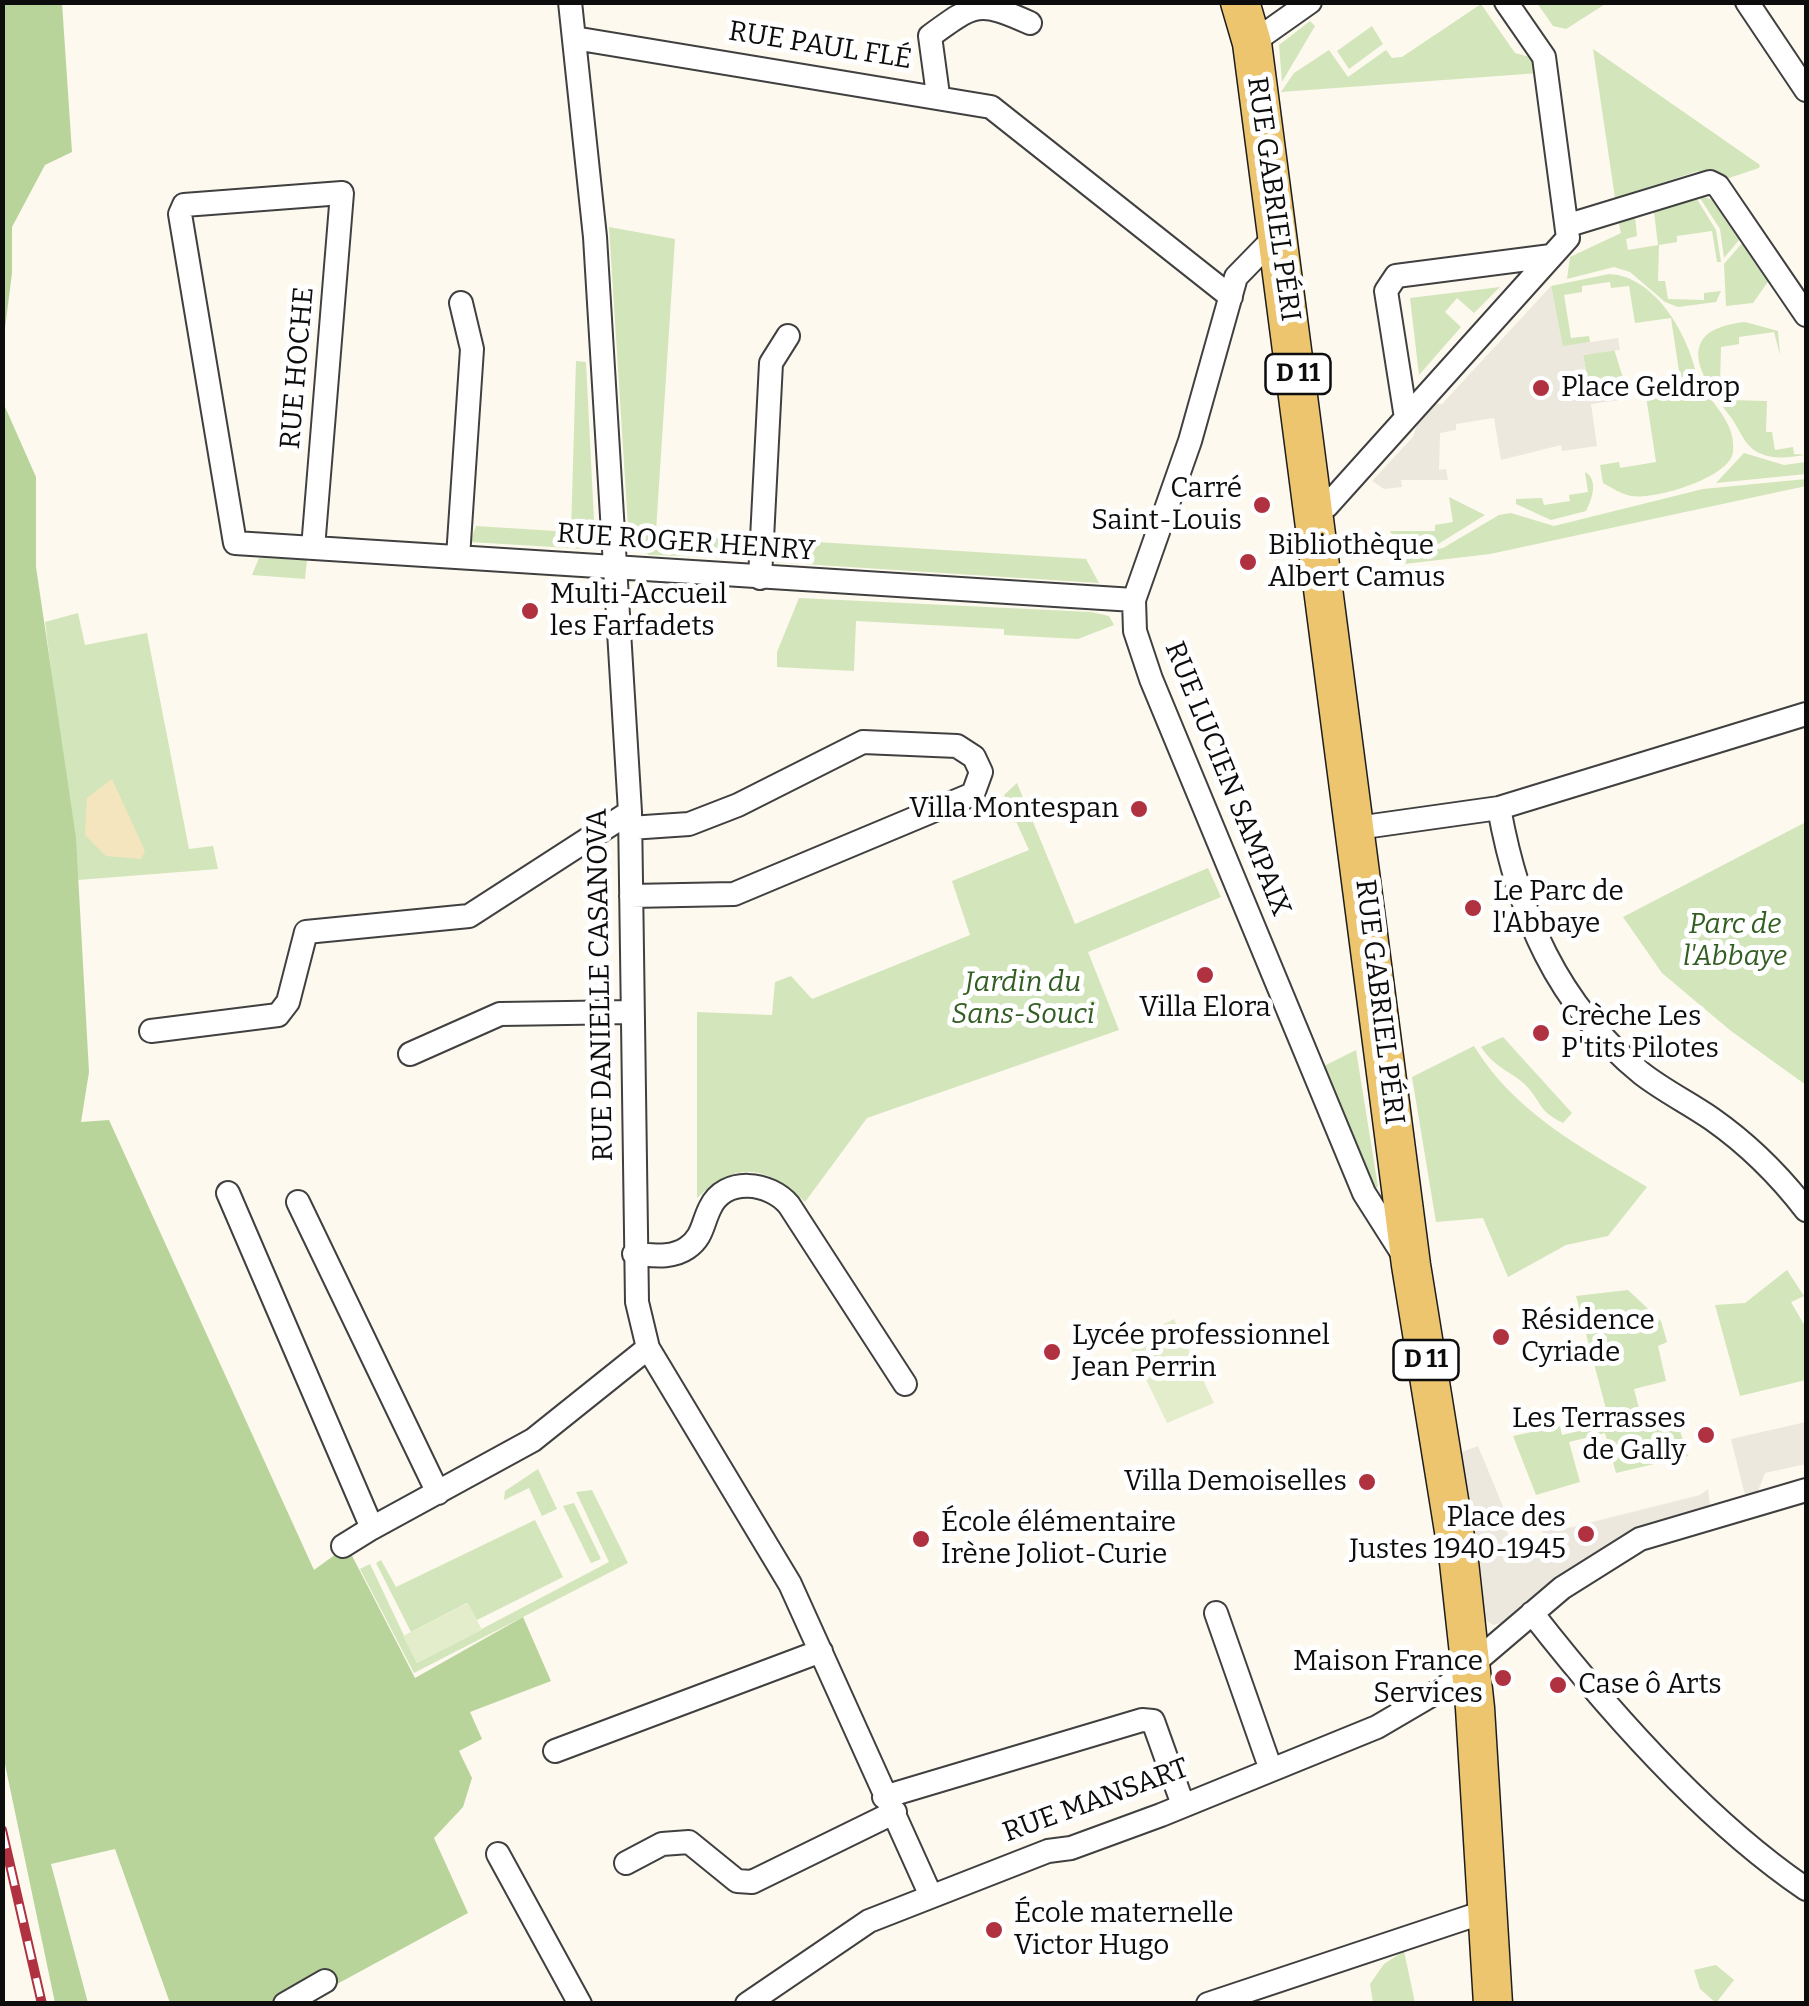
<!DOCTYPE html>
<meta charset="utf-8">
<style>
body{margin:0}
#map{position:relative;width:1809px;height:2006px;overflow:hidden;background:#fdf9ee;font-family:Bitter,serif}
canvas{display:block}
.frame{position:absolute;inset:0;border:5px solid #0d0d0d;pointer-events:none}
</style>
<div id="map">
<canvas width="1809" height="2006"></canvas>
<div class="frame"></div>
</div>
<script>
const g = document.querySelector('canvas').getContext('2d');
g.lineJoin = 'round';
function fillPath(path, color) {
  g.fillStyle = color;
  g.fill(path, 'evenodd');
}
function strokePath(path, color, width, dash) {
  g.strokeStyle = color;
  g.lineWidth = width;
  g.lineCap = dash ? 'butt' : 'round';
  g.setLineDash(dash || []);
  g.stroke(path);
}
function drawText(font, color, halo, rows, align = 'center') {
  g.font = font + ' Bitter,serif';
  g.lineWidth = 10;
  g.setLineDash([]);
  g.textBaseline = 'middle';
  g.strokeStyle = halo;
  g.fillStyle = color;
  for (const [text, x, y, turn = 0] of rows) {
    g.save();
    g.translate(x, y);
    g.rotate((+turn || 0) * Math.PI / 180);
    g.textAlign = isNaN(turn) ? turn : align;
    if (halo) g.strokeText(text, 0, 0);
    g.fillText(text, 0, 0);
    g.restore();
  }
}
const green = new Path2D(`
 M1537,3h70l-41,26 -13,-3z
 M1481,4l34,49 19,5 5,15 -258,19 13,-19 35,-23 19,27 38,-27 6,8 10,-1z
 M1310,21l5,5 -33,56 -3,-37z
 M1372,26l11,18 -34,25 -12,-18z
 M1593,49l167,116 -1,3 -39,13 -22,-10 -83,27z
 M1698,195l15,5 27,39 -16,19 -4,-29z
 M1695,196l21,34 5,32h-4l-5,-31 -35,5v6l-18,3 -1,36h7l3,18 36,1v-7l17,-2 -5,11 -38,5 -13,-5 -35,-30 -16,-5 -47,12 3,-22 51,-24 -3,-13 17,-4 2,20 -11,3 2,11 30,-5 -5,-41z
 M609,227l66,12 -19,292 93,7v20l-100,-3 -20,-13z
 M1743,242l27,37 -17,24 -27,3 -2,-42z
 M1609,274c49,2 84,69 89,110l-33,6 -2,-9 17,-3 -9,-60 -36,5 -6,-37 -18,2 -1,-6 -28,4v6l-18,3 7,43 18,-2 1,6 -28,5 -11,-61z
 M1500,287l-26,26 -17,-15 -12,14 16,15 -42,48 -9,-77z
 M1745,322l33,9 2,24 -6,-23 -35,5v7l-18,3 -1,37h7l3,16 37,1 -1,31h6l3,18 18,-3 1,7 12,1c-14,2 -33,5 -47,-2 -15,-7 -19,-24 -29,-37 -30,-39 -59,-86 15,-94z
 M1614,349l10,32 -35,6 -6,-32z
 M576,361l10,1 9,178 -9,9 -116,-7 6,-16 95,6z
 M1704,390c14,19 32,37 29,62 -3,26 -79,48 -102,44 -10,-2 -19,-8 -28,-13l-3,-18 19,-3 1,6 36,-6 -10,-66z
 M1744,453l40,12 22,-3v12l-90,9z
 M1585,472c14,8 7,27 1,39l-35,9 -35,-16v-5l26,-1 2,7 26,-4 -1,-6 19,-3z
 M1806,479v7l-316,68 -86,10 -1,-8 40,-8 56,-33 12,-2 43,13 149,-37z
 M1449,497l36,18 -50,31 -35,3 -10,-18h45v-6l18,-3z
 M770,539l316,20 13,24 -328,-21z
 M259,558l48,2 -2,19 -53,-4z
 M799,598l292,14 18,4 5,9 -36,14 -74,-4v-6l-148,-8 -2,50 -77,-4v-15z
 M78,613l7,32 62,-12 42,216 24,-3 5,23 -140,11 -33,-258z
 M1017,783l58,141 133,-56 13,29 -133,55 31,78 -252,88 -62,84c-39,-36 -67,-43 -108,-4v-186l75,3 3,-33 16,-6 21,23 158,-64 -18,-54 77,-31 -25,-55z
 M1806,822v263l-75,-54 -69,-58 -39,-56z
 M1503,1037l69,76 -9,10c-23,-12 -19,-15 -33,-33 -13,-17 -33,-19 -49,-43z
 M1474,1046c41,67 107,101 173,141l-39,49 -42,9 -58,32 -25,-59 -47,4 -24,-145z
 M1356,1050l22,137 -3,1 -51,-122z
 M1787,1270l17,26 -13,6 15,26v52l-66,16 -25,-91 30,-2z
 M1628,1290l33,31 6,21 -9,4 8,35 -32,8 8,31 32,-8 14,44 -72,17 -11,-40 -36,9 11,40 -44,13 -23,-59 47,-10 2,9 48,-11 -34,-128z
 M538,1469l19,40 -15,7 -13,-28 -25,12 1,-9z
 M592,1490l36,73 -214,110 -54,-104 10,-5 47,99 192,-101 -33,-70z
 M574,1503l27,56 -10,4 -28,-57z
 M535,1520l28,57 -86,43 -10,-17 -56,29 -35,-69 5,-3 15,27z
 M1404,1951l11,52h-42l-3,-19 14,-20z
 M1716,1965l18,15 -18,23 -16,-14 -6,-19z`);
const forest = new Path2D(`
 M3,2l59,1 10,149 -27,13 -33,62v46l-9,71z
 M2,400l34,77v90l40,271 13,234 -8,50 28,-2 205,450 33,-24 68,132 108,-61 28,64 -81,31 12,27 -23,12 13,27 -9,29 -29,31 34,75 -166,90h-132l-55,-154 -64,15 37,139h-33l-53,-253z`);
const sand = new Path2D(`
 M112,779l33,72 -4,8 -35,-3 -21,-21 2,-37z`);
const pitch = new Path2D(`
 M1174,1319l40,84 -47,20 -39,-81z
 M468,1603l14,27 -65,33 -14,-27z`);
const plaza = new Path2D(`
 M1551,286l12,60 55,-8 2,12 -37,5 6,32 35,-6 2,8 1,10 -36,5 6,42 -35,5 -1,-6 -60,15 -7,-42 -38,6v6l-16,3 -1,37 7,-1 2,11h-47l1,7 -18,2 -12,-8 41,-44 7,-21 12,-12h10z
 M1806,1422v42l-41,9 -7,18 -13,4 -14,-56z
 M1478,1446l26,63 -5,3 15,36 30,-11 -3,-9 19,-11 4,12 136,-34 8,-6 2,17 -49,14 -48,22 -105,79 -15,4 -14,-9 -20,-163z`);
const street = new Path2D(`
 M570,2l25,235 35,575 7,490 11,46 142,236 141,312
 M1747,2l59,88
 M574,38l417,69 240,190
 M1252,43l58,-41
 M938,95l-8,-59c45,-33 49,-36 100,-13
 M1569,225l141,-43 8,4 88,129
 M1277,235l-41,42 -46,164 -56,159 1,31 16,48 213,514 40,63
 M1406,418l-20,-127 10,-15 155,-20
 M1316,513l11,-7 241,-268 -24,-181 -38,-55
 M313,548l29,-355 -158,12 -4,9 55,329 899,57
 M458,557l14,-208 -11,-46
 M760,578l11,-215 17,-27
 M1499,808c19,105 58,196 142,265 23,18 48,30 71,46 37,26 67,56 94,91
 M630,828l59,-4 49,-19 125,-63 94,4 17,11 7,15 -8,22 -239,100 -103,2
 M1357,828l142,-20 307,-94
 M151,1031l127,-16 10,-13 18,-70 163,-16 161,-104
 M410,1054l90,-40 132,-2
 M228,1193l144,335 161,-88 115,-92
 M298,1202l140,291
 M634,1254c18,1 37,5 53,-6 16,-11 15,-24 23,-40 15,-32 60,-26 79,-3l116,179
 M343,1546l29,-18
 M1216,1613l54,154
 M1532,1613c75,96 174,208 274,276
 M555,1751l266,-100
 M884,1797l258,-77 11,1 29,81
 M498,1854l82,150
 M626,1863l36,-19 27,-2 48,39 15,1 143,-70
 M285,2004l40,-23
 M747,2004l122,-83 179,-70 23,-3 90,-33 216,-88 70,-41 115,-98 78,-49 166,-49
 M1208,2004l282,-94`);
const primary = new Path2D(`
 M1240,2l12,41 159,1222 48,297 16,146 18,296`);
const rail = new Path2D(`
 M2,1830l40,174`);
const markers = [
 [1541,388,10,"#b03140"],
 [1262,505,10,"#b03140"],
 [1248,562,10,"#b03140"],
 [530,611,10,"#b03140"],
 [1139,809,10,"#b03140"],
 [1473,908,10,"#b03140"],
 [1205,975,10,"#b03140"],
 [1541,1033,10,"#b03140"],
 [1501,1337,10,"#b03140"],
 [1052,1352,10,"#b03140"],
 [1706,1435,10,"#b03140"],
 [1367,1482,10,"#b03140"],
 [1586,1534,10,"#b03140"],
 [921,1539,10,"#b03140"],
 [1503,1678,10,"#b03140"],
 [1558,1685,10,"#b03140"],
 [994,1930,10,"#b03140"]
];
const shields = [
 [1298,374,65],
 [1426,1360,65]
];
const shieldNames = [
 ["D 11",1298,374],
 ["D 11",1426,1360]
];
const streetNames = [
 ["RUE PAUL FLÉ",820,46,9],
 ["RUE GABRIEL PÉRI",1273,199,82],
 ["RUE HOCHE",298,368,-85],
 ["RUE ROGER HENRY",686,543,4],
 ["RUE LUCIEN SAMPAIX",1227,779,68],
 ["RUE DANIELLE CASANOVA",601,985,-91],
 ["RUE GABRIEL PÉRI",1379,1002,83],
 ["RUE MANSART",1096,1801,-20]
];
const poiNames = [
 ["Place Geldrop",1561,388],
 ["Carré",1242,489,"right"],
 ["Saint-Louis",1242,521,"right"],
 ["Bibliothèque",1268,546],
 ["Albert Camus",1268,578],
 ["Multi-Accueil",550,595],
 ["les Farfadets",550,627],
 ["Villa Montespan",1119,809,"right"],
 ["Le Parc de",1493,892],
 ["l'Abbaye",1493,924],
 ["Villa Elora",1205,1008,"center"],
 ["Crèche Les",1561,1017],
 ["P'tits Pilotes",1561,1049],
 ["Résidence",1521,1321],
 ["Cyriade",1521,1353],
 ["Lycée professionnel",1072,1336],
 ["Jean Perrin",1072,1368],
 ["Les Terrasses",1686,1419,"right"],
 ["de Gally",1686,1451,"right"],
 ["Villa Demoiselles",1347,1482,"right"],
 ["Place des",1566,1518,"right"],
 ["Justes 1940-1945",1566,1550,"right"],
 ["École élémentaire",941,1523],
 ["Irène Joliot-Curie",941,1555],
 ["Maison France",1483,1662,"right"],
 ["Services",1483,1694,"right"],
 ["Case ô Arts",1578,1685],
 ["École maternelle",1014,1914],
 ["Victor Hugo",1014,1946]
];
const parkNames = [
 ["Parc de",1735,925],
 ["l'Abbaye",1735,957],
 ["Jardin du",1023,983],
 ["Sans-Souci",1023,1015]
];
fillPath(green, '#d3e5ba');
fillPath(forest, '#b9d49b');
fillPath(sand, '#f5e5be');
fillPath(pitch, '#e4edcb');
fillPath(plaza, '#ede8de');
strokePath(street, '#404040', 26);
strokePath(primary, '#1e1e1e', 41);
strokePath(street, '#fff', 22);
strokePath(primary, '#edc56f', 38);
strokePath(rail, '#b03140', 10);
strokePath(rail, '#fff', 6, [19]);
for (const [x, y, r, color] of markers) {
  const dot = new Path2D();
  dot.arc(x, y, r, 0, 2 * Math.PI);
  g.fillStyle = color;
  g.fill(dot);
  strokePath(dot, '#fff', 4);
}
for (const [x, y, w] of shields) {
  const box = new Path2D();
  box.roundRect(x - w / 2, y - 20, w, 40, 8);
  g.fillStyle = '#fff';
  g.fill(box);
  strokePath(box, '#0d0d0d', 2.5);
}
drawText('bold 25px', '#0d0d0d', null, shieldNames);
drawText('28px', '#0d0d0d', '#fff', streetNames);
drawText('28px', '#0d0d0d', '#fff', poiNames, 'left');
drawText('italic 28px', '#335e23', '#fff', parkNames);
</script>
